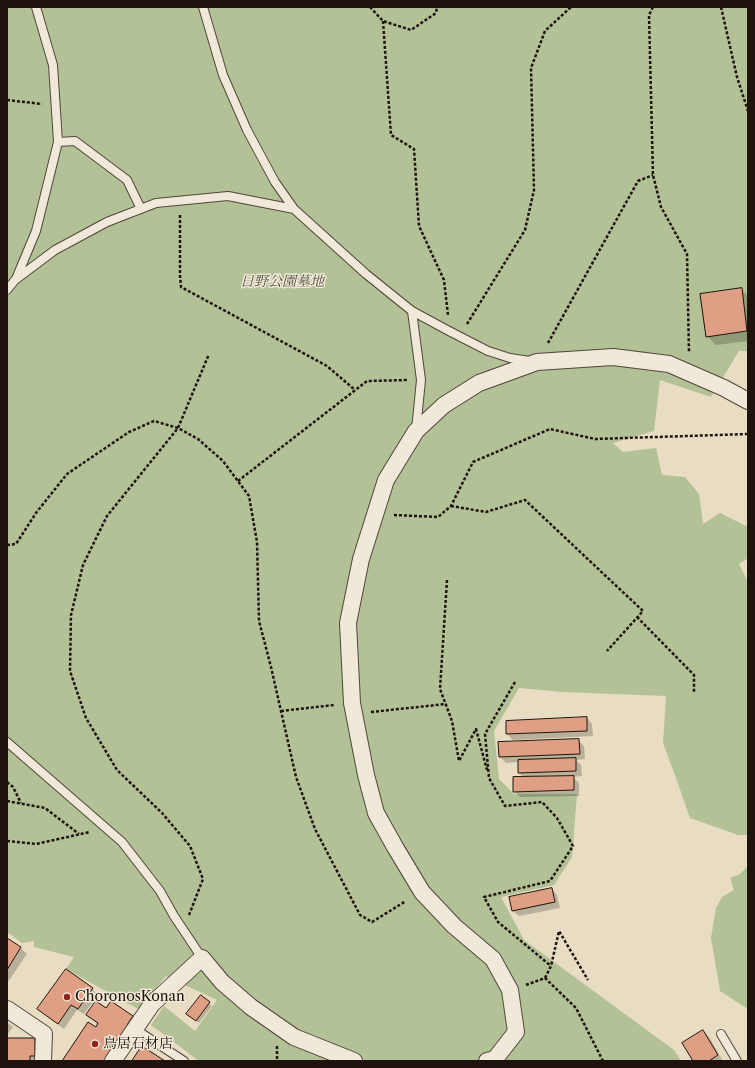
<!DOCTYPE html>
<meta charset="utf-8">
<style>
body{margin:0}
#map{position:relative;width:755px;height:1068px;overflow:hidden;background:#e8dcc3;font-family:"Libre Caslon Text",serif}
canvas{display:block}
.frame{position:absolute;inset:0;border:8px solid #1f140d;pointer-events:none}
</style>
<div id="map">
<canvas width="755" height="1068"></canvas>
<div class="frame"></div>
</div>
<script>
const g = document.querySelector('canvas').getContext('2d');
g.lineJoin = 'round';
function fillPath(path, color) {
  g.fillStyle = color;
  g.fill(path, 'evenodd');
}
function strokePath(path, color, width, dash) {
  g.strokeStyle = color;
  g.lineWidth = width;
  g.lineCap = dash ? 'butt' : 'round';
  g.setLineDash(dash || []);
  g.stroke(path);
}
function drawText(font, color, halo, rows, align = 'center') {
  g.font = font + ' "Libre Caslon Text","Noto Serif JP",serif';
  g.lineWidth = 3;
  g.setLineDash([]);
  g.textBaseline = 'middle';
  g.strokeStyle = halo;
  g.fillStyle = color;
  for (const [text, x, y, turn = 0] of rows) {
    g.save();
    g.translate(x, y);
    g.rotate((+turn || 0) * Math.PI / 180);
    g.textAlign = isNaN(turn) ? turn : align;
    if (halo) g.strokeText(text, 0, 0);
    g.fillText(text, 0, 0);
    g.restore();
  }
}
const green = new Path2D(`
 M7,7h741v344h-9l-28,46 -51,-17 -6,51 -41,12 10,9 33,-4 6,27 23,2 14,17 4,30 17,-11 28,14v31l-9,6 9,18v253h-10l-48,-17 -14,-40 -13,-35 3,-47 -103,-4 -44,-4 -25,43 5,48 15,15h63l-5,63 -18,28 -53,12 23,43 150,110 7,11h-482l-48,-36 13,-19 31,25 22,-31 -51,-24 -28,33 -72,-40 8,-12 -40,-10v-6l-12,2 -15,-11z
 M748,866v143l-28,-18 -9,-53 5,-30 6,-11 12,-7 -4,-12 10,-4z`);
const shadow = new Path2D(`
 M741,289l7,7v45l-32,4 -9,-9z
 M587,718l5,6 1,12 -80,4 -6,-6z
 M578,740l6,6 1,13 -9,1 5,5 1,11 -9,1 6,6v13l-59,1 -6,-6 11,-13 -6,-5v-11l-13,1 -6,-6z
 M552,889l5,6 3,13 -41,8 -6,-5z
 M7,939l14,9 6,6 -19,28h-1z
 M92,989l6,6 -14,19 -7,-4 -13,19 -19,-14 -6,-6z
 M201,996l11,10 -13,17 -9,-6z
 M107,1009l26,7 8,9 -77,36 32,-33 2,-3 -10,-10z
 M7,1022l6,5 -6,8z
 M703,1031l6,6 14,24h-29z
 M35,1039l5,6v16h-33v-18z`);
const building = new Path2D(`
 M742,288l5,43 -41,6 -6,-43z
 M587,717v14l-81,3v-13z
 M579,739l1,15 -81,3 -1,-15z
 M576,758v13l-58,2v-13z
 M574,776v14l-61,2v-15z
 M552,888l3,14 -43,9 -3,-14z
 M7,938l14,9 -14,23z
 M66,969l27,19 -15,21 -7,-4 -13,19 -21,-15z
 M201,995l9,7 -14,19 -10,-7z
 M96,1001l10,7 5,-7 22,15 -6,9 2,1 -23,35h-44l26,-39 8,5 2,-4 -12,-8z
 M703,1030l15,25 -9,6h-16l-11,-18z
 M8,1038h27v18h-5v5h-23v-21z
 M142,1046l23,15h-33z`);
const path = new Path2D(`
 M370,7l13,14 28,9 25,-17 1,-6
 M653,7l-4,8 4,160 8,32 26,47 2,99
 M721,7l16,70 11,34
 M383,21l8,114 23,14 5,77 25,54 4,35
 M7,100l35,4
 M180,215v61l1,11 146,79 28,24
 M467,324l58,-94 9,-40 -3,-122 14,-37 26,-24
 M548,343l90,-162 15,-6
 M238,481l129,-100 40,-1
 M451,506l35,6 39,-12 118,111 -36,40
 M394,515l44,2 13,-11 22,-44 77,-33 45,10 153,-5
 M7,545l9,-1 20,-31 31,-39 62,-42 25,-11 24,7 20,11 25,22 26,35 8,46 2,79 12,46 25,110 19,52 45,86 12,7 34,-21
 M447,580l-7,109 12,32 7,40 17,-32 11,41
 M637,617l57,58v18
 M515,682l-30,52 4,44 16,28 37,-4 15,16 16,28 -23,35 -66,16 14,25 53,44
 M281,711l53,-6
 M371,712l75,-8
 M7,782l6,5 8,16
 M7,801l38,7 34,26
 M7,841l29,3 54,-12
 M189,915l14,-36 -13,-33 -28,-33 -45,-43 -31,-52 -16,-47 1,-56 12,-50 24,-49 71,-88 31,-74
 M545,978l6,-12 8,-35 29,49
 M526,985l19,-7 31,30 27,53
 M277,1046v12l2,3`);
const lane = new Path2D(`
 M203,7l20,68 24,55 28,52 19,27
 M58,142l17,-1 52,39 14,29
 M16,279l20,-48 22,-89 -5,-77 -17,-58
 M7,290l8,-10 40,-30 52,-28 49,-19 72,-7 66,13 72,65 46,37 37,20 39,20 22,7 20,3
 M412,311l9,69 -5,50
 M7,742l115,100 38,49 14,25 28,42
 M135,1029l49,32
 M721,1034l16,27`);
const street = new Path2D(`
 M7,1009l37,25 -1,27
 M113,1061l39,-57 50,-46 20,24 29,25 43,30 60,24
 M487,1061l8,-2 21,-27 -6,-42 -17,-31 -39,-33 -32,-34 -27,-45 -19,-34 -10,-38 -14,-72 -4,-80 13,-64 25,-79 30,-49 28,-26 35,-22 58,-21 76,-5 56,7 55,24 24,13`);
const markers = [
 [67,997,4,"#8f2418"],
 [95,1044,4,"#8f2418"]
];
const parkNames = [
 ["日野公園墓地",282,282]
];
const poiNames = [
 ["ChoronosKonan",75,997],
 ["鳥居石材店",103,1044]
];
fillPath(green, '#b2c196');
fillPath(shadow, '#0003');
fillPath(building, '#df9f84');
strokePath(building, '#1f140d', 1);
strokePath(lane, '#51463a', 10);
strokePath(street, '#51463a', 18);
strokePath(path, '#1f140d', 2.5, [3, 2]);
strokePath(lane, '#f0e8d8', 8);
strokePath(street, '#f0e8d8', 16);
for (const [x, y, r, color] of markers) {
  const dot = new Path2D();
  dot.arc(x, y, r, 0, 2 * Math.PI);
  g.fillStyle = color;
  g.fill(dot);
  strokePath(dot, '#f0e8d8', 1.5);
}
drawText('italic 14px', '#52513d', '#f0e8d8', parkNames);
drawText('14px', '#1f140d', '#f0e8d8', poiNames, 'left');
</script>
